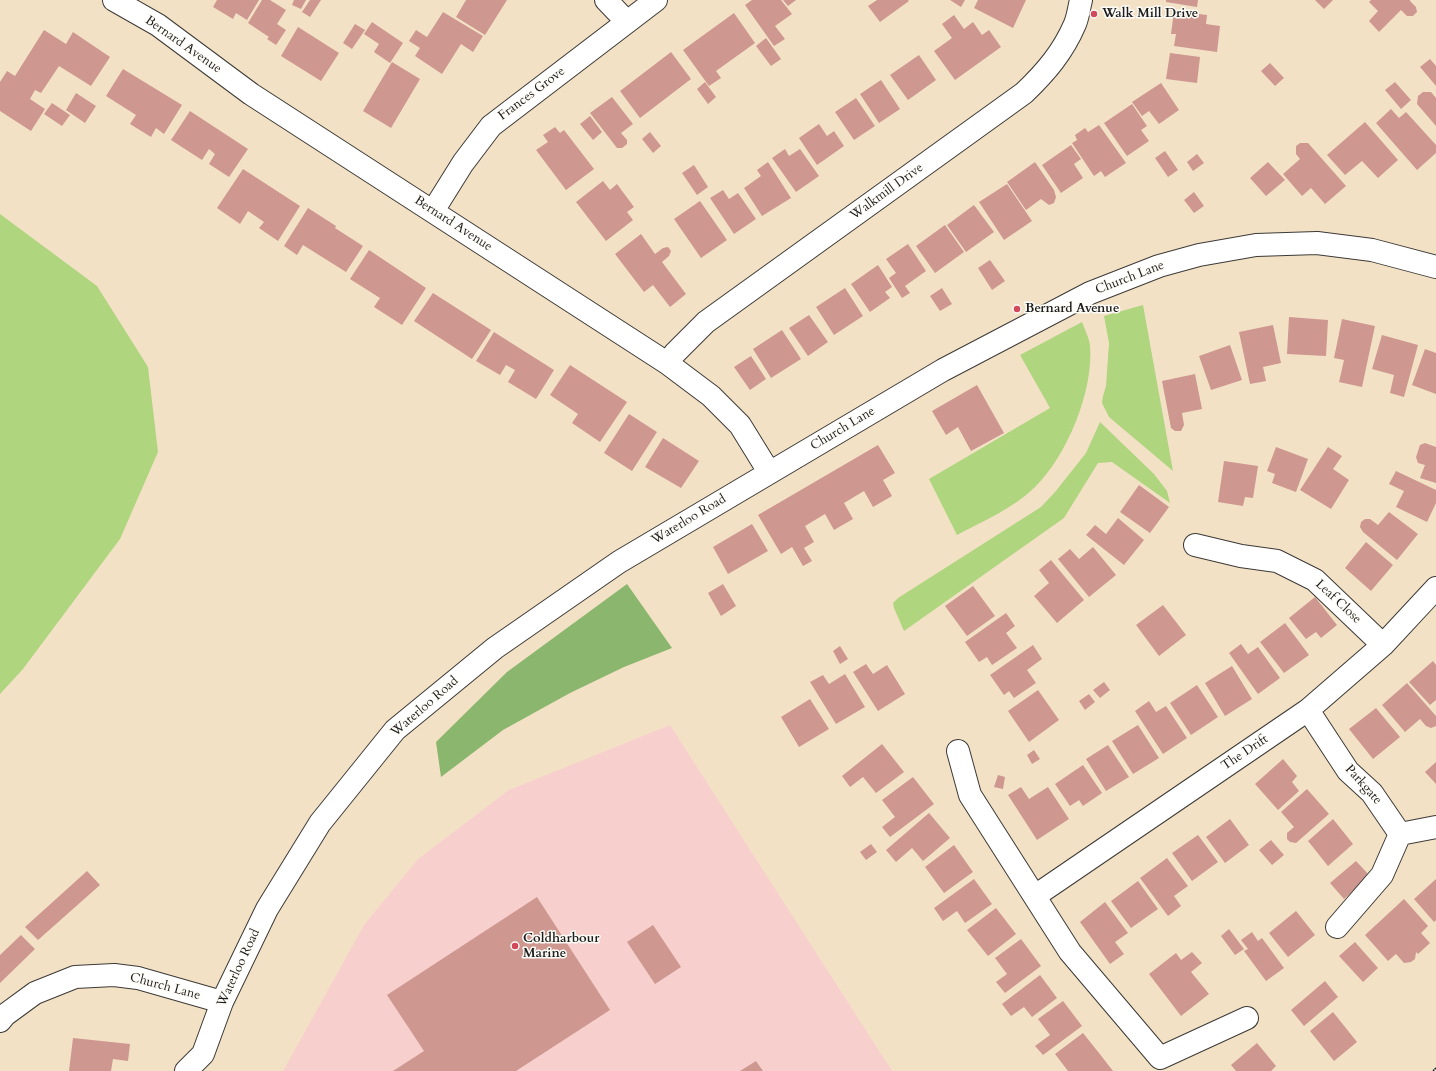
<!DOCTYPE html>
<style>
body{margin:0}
canvas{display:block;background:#f3e1c6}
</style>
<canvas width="1436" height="1071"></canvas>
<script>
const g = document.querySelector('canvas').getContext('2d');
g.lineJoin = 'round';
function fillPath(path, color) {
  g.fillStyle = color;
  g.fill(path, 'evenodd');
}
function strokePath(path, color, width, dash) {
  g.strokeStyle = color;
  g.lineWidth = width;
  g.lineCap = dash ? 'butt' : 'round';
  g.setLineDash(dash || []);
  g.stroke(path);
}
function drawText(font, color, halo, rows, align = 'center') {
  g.font = font + ' Cardo,serif';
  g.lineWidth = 3;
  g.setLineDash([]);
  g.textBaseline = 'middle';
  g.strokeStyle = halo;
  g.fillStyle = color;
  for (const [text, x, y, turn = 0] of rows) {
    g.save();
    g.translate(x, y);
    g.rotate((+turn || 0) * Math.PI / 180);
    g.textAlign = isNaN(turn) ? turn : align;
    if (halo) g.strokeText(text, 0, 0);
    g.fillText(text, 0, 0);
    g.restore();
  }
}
const built = new Path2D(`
 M670,725l222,346h-609l81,-146 54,-66 91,-69z`);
const green = new Path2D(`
 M0,214l97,72 51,81 10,85 -38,87 -97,130 -23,25z
 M1143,305l30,166 -64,-54 -7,-14 1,-7 3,-10 3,-43 -5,-27z
 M1082,322c3,8 7,16 8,23 4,45 -23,111 -55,142 -21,21 -52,34 -78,48l-28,-56 121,-71 -30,-53z
 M1100,422l54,52 13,17 3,12 -58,-41 -14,1 -34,55 -160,113 -10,-23 -1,-5 5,-5 143,-91 14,-15 31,-39z`);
const forest = new Path2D(`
 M627,584l45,64 -48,19 -54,26 -67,37 -62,47 -5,-35 71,-70z`);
const building = new Path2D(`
 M217,0h42l-12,20 -11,-7 -3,6 -20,-12z
 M262,0h8l16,10 -9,14 9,6 -10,15 -9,-6 2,-2 -21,-14z
 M294,0h12l-5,9 -9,-4z
 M310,0h11l-11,17 -8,-5z
 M466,0h41l-22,35 -29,-18z
 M752,0h29l11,14 -17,12 10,13 -11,7 -29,-41z
 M783,0h13l-8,6z
 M877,0h31l1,1 -29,21 -12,-16z
 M950,0h15l-4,7z
 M978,0h48l-13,28 -39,-20z
 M1166,0h32l-1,7 -31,-5z
 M1315,0h18l-9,9z
 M1371,0h39v1l6,6 1,5 -4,4h-6l-6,-6 -22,22 -10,-11 9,-10 -9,-9z
 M1174,11l33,4 -1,9 14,2 -3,26 -43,-6 2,-12h-5z
 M443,12l40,24 -10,16 -12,-8 -19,30 -27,-18 5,-8 -11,-7 7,-11 11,7z
 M734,13l21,30 -39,28 5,7 -12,8 -26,-36z
 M954,15l10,14 9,-7 9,13 7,-5 12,17 -46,33 -21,-29 18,-13 -10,-14z
 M372,22l31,21 -13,20 -16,-11 5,-8 -15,-10z
 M355,24l10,6 -13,19 -9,-6z
 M298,27l41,26 -18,28 -40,-25z
 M44,30l22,14 7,-12 37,25 -19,29 -32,-20 -18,27 -6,-3 -5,9 15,10 -14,22 -31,-20v-29l7,-11 8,5z
 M766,38l15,21 -10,7 -15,-20z
 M671,52l20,27 -51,39 -20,-27z
 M1170,53l30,4 -3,26 -31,-4z
 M919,55l17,25 -28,20 -18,-25z
 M1430,59l6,7v20l-16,-19z
 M392,62l28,17 -29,49 -28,-17z
 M1270,63l14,15 -9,8 -14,-15z
 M123,69l59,36 -18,29 -8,-6 -5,9 -21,-13 6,-9 -30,-19z
 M881,80l19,29 -21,14 -19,-29z
 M705,82l11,15 -8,7 -11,-15z
 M1395,82l16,18 -10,9 -16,-19z
 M1161,83l18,27 -20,14 -10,-13 -7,5 -10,-14z
 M1423,92h8l5,6v28l-19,-22 1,-8z
 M76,93l20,13 -11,17 -19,-13z
 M612,97l21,27 -12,9 6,7v4l-5,4h-5l-27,-35z
 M856,98l19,28 -21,14 -19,-28z
 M52,103l18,12 -8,11 -18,-12z
 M1132,104l15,22 -6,4 8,11 -22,15 -23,-33z
 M1391,109l8,9 7,-6 30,33v8l-19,17 -41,-47z
 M190,111l58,38 -19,28 -20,-13 6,-10 -6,-5 -7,11 -31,-20z
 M590,116l12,16 -9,8 -13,-16z
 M1365,122l33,38 -20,18 -16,-17 -17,14 -18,-20z
 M819,124l8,12 7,-5 10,15 -27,19 -18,-27z
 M1099,125l27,38 -21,14 -4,-6 -7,5 -22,-33 5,-3 -2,-5 10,-7 3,4z
 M555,127l5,6 4,-3 30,39 -28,21 -30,-40 12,-8 -5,-7z
 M650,132l11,14 -8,7 -11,-14z
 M1300,143h8l38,43 -21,18 -14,-16 -9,8 -19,-22 17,-15 -4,-5v-8z
 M1071,145l10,14 -7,5 9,14 -22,15 -19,-28z
 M785,149l4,7 11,-7 19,27 -23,16 -24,-34z
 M1165,151l13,19 -10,7 -13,-19z
 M1197,154l7,9 -11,8 -6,-9z
 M768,162l23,36 -29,18 -18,-28 17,-12 -4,-6z
 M1035,162l19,28 2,7 -2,6 -5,2 -8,-6 -15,11 -19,-28z
 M1268,162l17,18 -19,16 -16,-18z
 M694,165l14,22 -11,8 -15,-22z
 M243,169l57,37 -22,35 -19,-13 5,-6 -16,-11 -8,13 -23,-16z
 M603,181l7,9 7,-6 17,23 -7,5 6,8 -27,21 -30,-39z
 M1007,184l25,37 -28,19 -25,-38z
 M723,190l6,9 9,-6 18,26 -22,15 -24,-36z
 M1194,192l10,14 -10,7 -10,-13z
 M700,201l27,39 -26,18 -27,-39z
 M974,205l20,27 -28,20 -19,-27z
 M308,208l28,18 -1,2 28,18 -17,26 -43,-27 -6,10 -13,-9z
 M945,225l19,27 -29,21 -19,-27z
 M641,234l14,20 8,-6 5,-1 3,4 -2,5 -7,6 24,32 -16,13 -17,-22 -9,7 -29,-38z
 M908,244l18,27 -21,15 5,7 -8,5 -13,-20 7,-5 -10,-14z
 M369,250l57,38 -24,37 -28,-18 6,-9 -30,-19z
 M990,260l15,21 -13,9 -14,-22z
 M878,265l14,22 -7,5 5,6 -20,14 -19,-28z
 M845,288l18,28 -29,19 -18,-28z
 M942,288l10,16 -12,7 -10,-15z
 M433,293l58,37 -19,29 -58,-38z
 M809,315l19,27 -20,14 -19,-28z
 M1289,317l39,3 -2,36 -39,-2z
 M1342,319l33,7 -13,61 -23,-5 5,-22 -10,-2z
 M1273,325l8,38 -18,4 3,14 -16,3 -11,-52z
 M782,330l19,29 -30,19 -18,-29z
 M494,332l60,38 -18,29 -28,-17 7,-12 -9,-5 -6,10 -24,-14z
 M1382,335l36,10 -14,52 -14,-4 4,-18 -22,-6z
 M1230,345l12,35 -31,10 -12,-34z
 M1425,349l11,4v41l-24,-9z
 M751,356l15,23 -16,11 -16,-23z
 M570,365l57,37 -27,40 -28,-19 6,-9 -28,-19z
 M1195,374l7,35 -20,4 2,12 -3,6h-6l-4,-3 -9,-47z
 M977,385l27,48 -33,18 -13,-24 -12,8 -14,-24z
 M629,414l28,18 -25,39 -28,-18z
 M663,438l36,23 -18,27 -36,-21z
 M1425,443l11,4v36l-16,-5 5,-13 -7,-2 -2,-6 4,-12z
 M878,445l17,28 -12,7 9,16 -19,11 -9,-16 -20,12 9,16 -19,11 -9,-16 -20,12 9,16 -10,6 8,13 -9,5 -11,-19 -11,7 -23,-39z
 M1276,447l32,12 -12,33 -24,-9 3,-9 -8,-3z
 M1328,447l14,9 -9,13 16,11 -18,29 -31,-19z
 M1224,461l34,5 -5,32 -8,-1 -2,9 -25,-4z
 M1396,471l40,19v13l-9,19 -31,-15 8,-16 -15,-7z
 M1139,485l30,22 -19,26 -30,-21z
 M1389,512l29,22 -21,26 -34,-28 -3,-5 1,-5 4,-3h5l8,6z
 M1118,518l26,22 -20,25 -38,-30 9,-10 11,9z
 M752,524l16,27 -40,23 -15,-27z
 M1366,542l27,23 -22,26 -26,-23z
 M1093,547l23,28 -27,22 -31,-38 12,-10 9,10z
 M1051,560l33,40 -27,23 -23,-27 15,-13 -10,-13z
 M723,584l13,22 -15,10 -13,-23z
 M973,586l22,30 -28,20 -22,-30z
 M1315,597l22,28 -16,13 -5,-6 -10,7 -17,-21z
 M1163,605l23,30 -27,21 -23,-31z
 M1006,613l9,13 -9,7 11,15 -25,17 -5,-8 -8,5 -14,-20z
 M1285,623l24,32 -25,18 -24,-31z
 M1241,644l7,10 10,-7 22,31 -22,16 -29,-41z
 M1033,645l9,14 -15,11 9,13 -22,15 -5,-7 -5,4 -14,-20z
 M840,646l8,13 -8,5 -7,-13z
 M1433,661l3,4v35l-6,5 -21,-23z
 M866,664l7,10 14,-9 18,29 -27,17 -25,-39z
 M1232,666l20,33 -27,17 -20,-33z
 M845,674l20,33 -29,17 -26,-42 13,-7 6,9z
 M1104,682l6,8 -10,8 -7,-8z
 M1407,683l29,33v10l-5,2 -5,-2 -6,-7 -15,13 -23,-27z
 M1197,685l21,32 -27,18 -21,-32z
 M1038,690l21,30 -30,22 -21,-31z
 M1089,694l6,8 -10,8 -6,-9z
 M810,699l19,30 -30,18 -18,-30z
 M1149,701l7,11 10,-6 21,32 -24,16 -28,-43z
 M1376,708l24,29 -27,22 -24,-30z
 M1138,725l21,33 -26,16 -21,-33z
 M882,744l22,28 -28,21 -13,-16 -13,10 -8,-11z
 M1108,745l21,32 -23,14 -20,-32z
 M1034,750l6,9 -8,5 -5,-9z
 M1283,759l14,17 -5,6 7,9 -21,19 -23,-26z
 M1436,762v22l-11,-12z
 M1083,765l19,28 -19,13 -4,-6 -9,6 -15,-22z
 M998,775l7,2 -2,12 -9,-2z
 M913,777l21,27 -44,33 -8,-10 13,-10 -13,-17z
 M1021,787l8,12 19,-12 21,32 -32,21 -29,-45z
 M1307,789l22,25 -33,29 -6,-1 -3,-3v-6l7,-6 -13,-15z
 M929,813l21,25 -27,23 -11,-13 -16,14 -10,-12z
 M1230,819l19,26 -24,18 -19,-26z
 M1333,819l20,25 -25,22 -20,-25z
 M1198,835l20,27 -26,19 -20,-28z
 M1271,840l13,15 -12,10 -13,-15z
 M871,844l6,8 -11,8 -6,-8z
 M954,845l19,27 -29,21 -19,-26z
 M1167,858l21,28 -14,10 7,10 -13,10 -28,-38z
 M1356,861l14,15 -26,23 -14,-16z
 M87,871l13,14 -62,55 -13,-13z
 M974,879l18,25 -27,19 -8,-12 -14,10 -9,-13z
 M1436,879v41l-2,2 -20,-23z
 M1138,881l20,28 -27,19 -20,-27z
 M537,897l73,113 -94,61h-123l31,-20 -37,-56z
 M1404,899l24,27 -7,7 9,10 -12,11 -2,-2 -1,7 -4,3 -7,1 -8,-9 -8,7 -23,-26z
 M1105,902l23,31 -13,9 9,12 -14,10 -30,-42z
 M996,908l20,26 -28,22 -21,-26z
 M1296,911l19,24 -27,22 -19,-24z
 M653,925l28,42 -26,17 -28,-42z
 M1229,929l15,20 -9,6 -14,-19z
 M1252,932l6,9 4,-3 22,30 -18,13 -22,-30 4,-2 -7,-9z
 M21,935l14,14 -35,34v-28z
 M1021,939l20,27 -36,27 -9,-11 11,-8 -12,-16z
 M1355,942l23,26 -15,14 -24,-26z
 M1192,952l10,11 -11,9 18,22 -28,22 -32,-42 27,-21 5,7z
 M1040,975l17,23 -25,19 -8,-10 -13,9 -9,-12z
 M1325,981l13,16 -34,29 -13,-16z
 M1063,1001l19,25 -39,29 -8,-9 15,-11 -12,-16z
 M1333,1012l24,30 -23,19 -24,-30z
 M1083,1033l16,20 14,18h-45l-13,-17z
 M73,1038l57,6 -2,17 -15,-2 -2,12h-42z
 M1257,1043l19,23 -5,5h-35l-5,-6z
 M756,1061l7,10h-23z`);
const minor = new Path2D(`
 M114,0l44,25 93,69 416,269 44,33 29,29 29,47
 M606,0l21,22
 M433,211l30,-48 28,-37 165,-126
 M667,363l8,-10 31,-31 318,-229c22,-21 39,-41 51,-69 3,-7 4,-16 6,-24
 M1195,545l46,11 36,5 38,19 68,65
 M1308,710l40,61 24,22 28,41 36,-7
 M958,751l12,44 100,157 90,106 87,-40
 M1035,896l273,-186 75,-65 53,-57
 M1337,927l45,-52 18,-41
 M0,1021l5,-6 30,-22 40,-16 39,-2 24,3 84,24
 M186,1071l17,-17 19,-52 45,-93 53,-86 75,-93 100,-82 124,-86 324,-192 147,-77 69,-27 40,-11 57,-10 61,-2 55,7 64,17`);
const rail = new Path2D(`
 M1435,1071l1,-1`);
const markers = [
 [1094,14,4,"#d1495b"],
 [1017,309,4,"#d1495b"],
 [515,946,4,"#d1495b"]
];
const poiNames = [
 ["Walk Mill Drive",1102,14],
 ["Bernard Avenue",1025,309],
 ["Coldharbour",523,939],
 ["Marine",523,954]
];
const streetNames = [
 ["Bernard Avenue",183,45,35],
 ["Frances Grove",532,94,-37],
 ["Walkmill Drive",887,192,-36],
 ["Bernard Avenue",453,224,33],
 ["Church Lane",1130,278,-21],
 ["Church Lane",843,429,-31],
 ["Waterloo Road",689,520,-31],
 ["Leaf Close",1338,602,43],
 ["Waterloo Road",425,707,-41],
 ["The Drift",1245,753,-34],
 ["Parkgate",1363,785,48],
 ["Waterloo Road",239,968,-65],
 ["Church Lane",165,987,15]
];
fillPath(built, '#f7d0cd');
fillPath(green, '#afd57f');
fillPath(forest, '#8bb66e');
fillPath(building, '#ce9790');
strokePath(minor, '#3c3a36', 24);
strokePath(minor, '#fff', 22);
strokePath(rail, '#1c1c1c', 4.5);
strokePath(rail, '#fdfcf7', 3, [9]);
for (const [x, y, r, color] of markers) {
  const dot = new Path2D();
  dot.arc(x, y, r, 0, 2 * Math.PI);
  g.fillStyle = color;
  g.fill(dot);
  strokePath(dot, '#fdfcf7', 1.5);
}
drawText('bold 13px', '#1c1c1c', '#fdfcf7', poiNames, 'left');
drawText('13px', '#1c1c1c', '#fdfcf7', streetNames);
</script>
